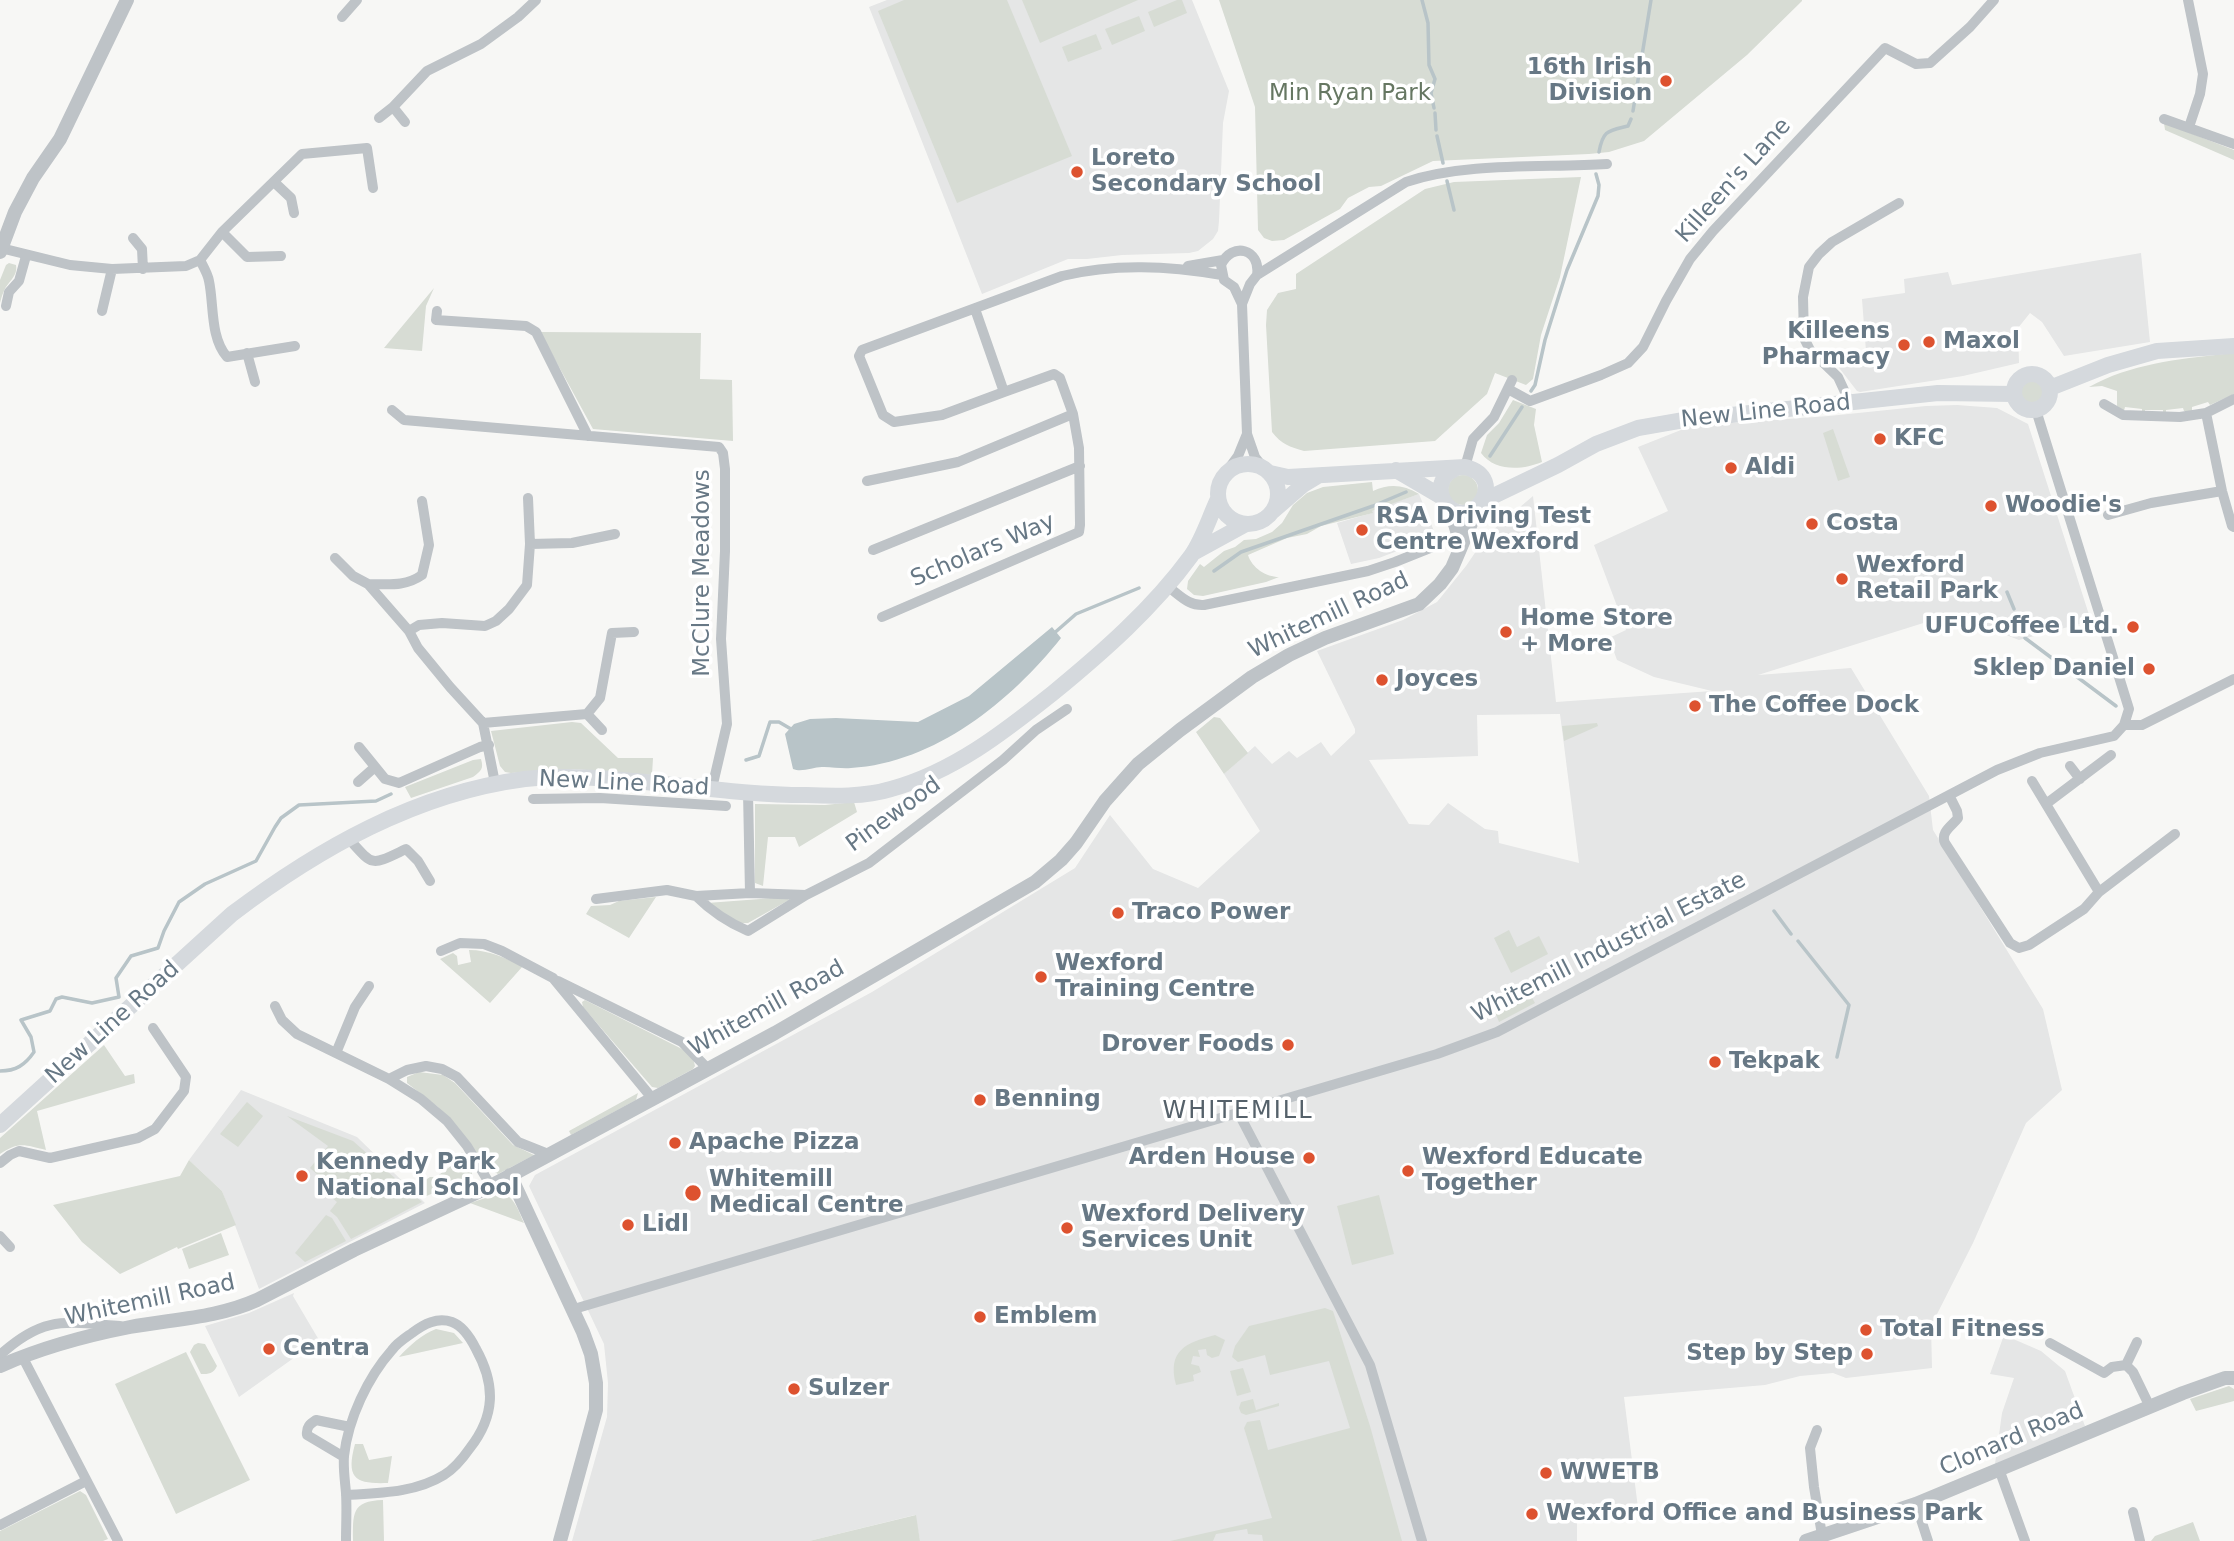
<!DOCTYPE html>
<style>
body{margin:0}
canvas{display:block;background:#f7f7f5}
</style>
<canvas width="2234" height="1541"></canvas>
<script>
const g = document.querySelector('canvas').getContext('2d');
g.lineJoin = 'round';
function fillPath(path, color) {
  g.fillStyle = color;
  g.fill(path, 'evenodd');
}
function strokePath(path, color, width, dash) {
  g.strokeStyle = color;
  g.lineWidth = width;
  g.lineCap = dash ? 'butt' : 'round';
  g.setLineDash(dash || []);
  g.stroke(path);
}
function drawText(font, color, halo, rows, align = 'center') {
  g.font = font + ' "DejaVu Sans",sans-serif';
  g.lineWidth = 7;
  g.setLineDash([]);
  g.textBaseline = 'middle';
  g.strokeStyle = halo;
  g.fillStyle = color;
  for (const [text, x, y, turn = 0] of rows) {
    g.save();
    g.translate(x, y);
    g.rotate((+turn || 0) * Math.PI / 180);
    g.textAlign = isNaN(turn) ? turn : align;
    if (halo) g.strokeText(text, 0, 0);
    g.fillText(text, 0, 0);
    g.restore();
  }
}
const built = new Path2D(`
 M887,0h305l37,91 -6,32 -4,98 -1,10 -5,8 -15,12 -9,2 -67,2 -35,4h-19l-86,35 -113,-287z
 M2141,253l9,89 -86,14 -22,-34 -12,-9 -12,15 1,35 -56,13 -103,16 -3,-1 -24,-31v-5l33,-4 -4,-52 43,-6 -1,-14 44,-7 4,13z
 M1957,405l40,3 31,16 63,197 -72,19 -67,-26 -194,61 93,-7 78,128 4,34 110,179 19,81 -36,33 -53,120 -42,83 1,42 -86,10 -13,-5 -33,3 -35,9 -141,12 14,111 -61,12v21h-657l-5,-26 -106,26h-237l35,-124 1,-34 -4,-39 -75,-158 6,-11 337,-183 203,-124 35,-53 43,54 45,19 62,-57 -36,-57 31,-28 17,18 17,-13 8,7 24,-16 10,14 24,-23v-4l-38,-78 86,-31 34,-18 29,-36 21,-31 46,-39 23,206 156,-11 -58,-14 -37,-17 -8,-22 17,-8 -32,-85 74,-34 -30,-64 53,-21 138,-10 97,-10zM1560,714l19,149 -80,-20 -1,-12 -13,-2 -37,-26 -19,22 -20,-1 -40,-64 109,-4 -1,-41z
 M1419,494l17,42 -57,22 -28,6 -14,-41 35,-10v-2l9,-4z
 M241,1090l116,47 68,66 -166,86 -37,-98 -33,-31z
 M294,1293l-1,3 26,44 -80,57 -34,-71 44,-13z
 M2004,1335l37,16 24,20 20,55 -90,38 7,-51 12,-35 -24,-4z`);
const green = new Path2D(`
 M904,0h103l65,156 -115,47 -79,-192z
 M1022,0h116l-98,43z
 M1177,0h5l5,13 -33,14 -6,-15z
 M1219,0h583v1l-55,54 -103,86 -35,11 -20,2 -156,7 -52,25 -12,1 -21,11 -8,11 -56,31 -12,1 -8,-3 -6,-8 -3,-123z
 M1139,16l6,15 -33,14 -7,-16z
 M1096,34l6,15 -34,13 -6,-15z
 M2164,123l70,27v10l-69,-30z
 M1581,177l-21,100 -19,58 -8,44 -7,6 -31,-12 -8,21 -52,47 -131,10c-14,-4 -23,-7 -32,-19l-6,-107 1,-15 11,-17 18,-4v-15l129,-85 29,-7z
 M9,263l7,2c2,12 -8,16 -12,26 -2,4 -3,8 -4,12v-23l6,-15z
 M434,288l-8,18 -4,45 -38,-3z
 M540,332l161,1 -1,46 32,1 1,61 -140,-12z
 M2224,354h10v40l-24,11 -2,-3 -16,5v4h-8l-1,-3 -17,2v4h-3v-4h-18v3h-3v-4l-17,-2 -1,4 -7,-5v-15l-15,-5 -13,1c41,-23 89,-28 135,-33z
 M2021 393a12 12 0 1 1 24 0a12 12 0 1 1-24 0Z
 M1513,400l23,9 -2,16 8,37c-19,8 -47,10 -61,-9l6,-18 12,-12z
 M1833,429l17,48 -12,4 -15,-48z
 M1448 490a15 15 0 1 1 30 0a15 15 0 1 1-30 0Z
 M1372,482l1,9c17,-8 31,-6 46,3l-47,17 1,2 -52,13 -14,8 -20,4 -39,17c4,13 18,22 31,22l-13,5 -63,14 -9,-1 -7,-6 1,-8 12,-17 4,3 20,-16 11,-4 9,-7 12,-1 16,-7 10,-9 11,-18 14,-12 16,-6z
 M1214,717l6,1 28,35 -24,21 -28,-42z
 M572,722l9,1 37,35h35l-1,17 -79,-6 -62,4 -6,-1 -5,-6 -9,-35z
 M1597,723l1,3 -34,15 -2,-15z
 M481,759c3,10 0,12 -8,18l-62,21 -6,-11 68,-27z
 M854,802l3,10 -58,35 -4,-10h-27l-5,49 -8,-3v-79l70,1z
 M656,897l-27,41 -43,-24 5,-8 19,-1 9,-4z
 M787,897l2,3 -41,23h-9l-32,-20z
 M1509,930l8,17 22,-11 9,18 -37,19 -17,-35z
 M469,950c20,0 36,8 54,16l-33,37 -50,-44 13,-6 4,3 1,9 13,-3z
 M1527,989l8,14 -36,19 -4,-10 4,-8z
 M585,1000l99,50 9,8 2,8 -2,3 -35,19 -6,-1 -69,-80 -1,-5z
 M104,1045l21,31 9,-2 1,9 -98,28 9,39c-21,-5 -27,-9 -46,4v-16z
 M419,1072l24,3 12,8 58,62 21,10 -36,19 -12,-7 -48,-60 -31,-24v-6z
 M638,1093l-2,7 -65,35 -2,-4z
 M247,1102l16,14 -25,31 -18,-13z
 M287,1116l66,25 69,61 -71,37 -14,-22 -7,-6 7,-9 -11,-9 3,-8 -19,-17 18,-22z
 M462,1152l10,16v9l-48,20 -9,-10 15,-10h6l15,-11z
 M189,1160l33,31 14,34 -58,24 -1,-2 -57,27 -38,-32 -29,-37 127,-29z
 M501,1193c14,4 17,17 23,30l-54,-20z
 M1379,1195l15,59 -42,11 -15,-59z
 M326,1215l6,3 14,23 -41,21 -10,-9z
 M221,1233l8,22 -40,14 -7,-20z
 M1325,1308l8,3 37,115 32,115h-139l-1,-6 -14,-1 -1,-5 -31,5 -3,7h-43l102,-23 -28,-90 3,-6 13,-2 8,30 82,-22 -21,-67 -59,14 -5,-20 -27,7 -6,-5 3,-11 14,-20z
 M436,1329l18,4 9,10 -64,14c10,-11 23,-23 37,-28z
 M1215,1335l10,5 -6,16 -7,2 -5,-3 -1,-6 -8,1 2,7 -7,-1 -2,8 8,2 2,6 -8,3 1,6 -18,4c-9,-35 10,-42 39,-50z
 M198,1343l7,1 12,22c-4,8 -8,8 -16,8l-11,-22 4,-7z
 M186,1352l64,128 -74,34 -61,-130z
 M1243,1368l8,24 -14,4 -7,-25z
 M2229,1386l5,3v12l-38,10 -6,-12z
 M1253,1399l3,11 23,-7v3l-33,9 -5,-2 -2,-5 2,-6z
 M355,1444h8l6,16 23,-4 -4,27c-31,1 -43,-3 -33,-39z
 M80,1491l6,4 22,44 -5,2h-103v-10z
 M383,1500l1,41h-31c0,-27 -2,-40 30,-41z
 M916,1515l4,26h-111z
 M2193,1522l7,19h-49l4,-5z`);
const water = new Path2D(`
 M1052,627l9,11c-50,63 -126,125 -210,130 -8,1 -18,-1 -27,-1 -10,-1 -21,6 -31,2l-8,-35 9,-10 16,-5 26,-1 82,4 51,-26z`);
const stream = new Path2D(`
 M1422,0l6,23 1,42 6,14 -4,14 3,15
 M1633,111l18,-111
 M1435,113l1,17
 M1437,136l6,27
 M1599,152c4,-22 9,-21 29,-26l3,-7
 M1447,181l7,29
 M1531,391l4,-6 10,-45 22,-70 31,-74 1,-11 -3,-11
 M1490,456l32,-49
 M1214,571l27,-19 132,-46 33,-14
 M2007,592l7,17
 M1052,635l24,-21 63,-26
 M2025,638l91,68
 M746,760l13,-4 11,-34h9l12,7
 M1774,911l17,23
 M1798,941l51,64 -12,52
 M0,1071c16,0 25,-6 34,-19l-3,-15 -10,-17 29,-9 6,-12 6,-2 30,6 27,-6 -3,-19 15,-22 27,-8 6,-17 15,-29 26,-18 51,-23 19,-34 6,-9 18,-13 77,-4 15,-7`);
const minor = new Path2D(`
 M2188,0l15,74 -3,20 -11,33
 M342,17l15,-17
 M379,118l14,-11
 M2164,119l70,25
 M405,122l-12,-15 34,-36 54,-27 37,-27 18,-17
 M274,182l17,16 3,15
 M222,232l25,25 34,-1
 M133,238l9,11 1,20
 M1,248l69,17 42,4 74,-3 14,-6 22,-28 80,-78 65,-6 6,40
 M200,260c3,6 8,14 9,21 5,23 1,57 18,76l68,-11
 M1188,266l35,-6
 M1257,275c4,-26 -25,-34 -36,-10l3,15 10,7 8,17 5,130 8,23 8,10
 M1242,304l8,-20 7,-9 149,-93c60,-20 137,-14 201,-18
 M6,306l3,-14 10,-11 7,-25
 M975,309l29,83 -62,23 -48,7 -11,-7 -24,-59 3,-6 200,-74c53,-13 106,-10 160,-1
 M102,311l10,-42
 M437,311l-1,9 90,6 10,6 52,104
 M247,353l8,29
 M1508,389l22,12 71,-26 27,-12 15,-16 23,-46 24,-42 23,-28 172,-183 31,16 14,-1 40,-36 24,-27
 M1850,403l-12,-26 -28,-27 -6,-12 -1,-41 6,-30 10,-13 13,-12 67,-39
 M2104,404l19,11 57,2 26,-4 28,-14
 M392,410l12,10 315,27 4,6 2,16v82l-4,88 6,85 -15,64
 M2206,413l16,78 10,35 2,1
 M1465,467l8,-28 21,-22 18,-37
 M1227,471l11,-15 9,-22
 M867,481l91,-19 115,-48
 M2108,515l43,-12 71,-12
 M530,544l42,-1 43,-9
 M873,550l207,-84
 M335,558l18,18 15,8 41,47 9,17 32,39 33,36 12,60
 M368,584c20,0 37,3 54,-9l7,-30 -7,-44
 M1167,586c13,9 21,20 37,19l164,-34 27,-9 45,-18
 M882,617l197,-85 1,-7 -1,-77 -6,-34 -13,-36 -6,-4 -50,18
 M409,631l10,-6 23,-2 43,3 11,-5 13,-12 18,-24 3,-41 -2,-46
 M587,714l15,16
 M483,723l104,-9 13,-16 12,-65 22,-1
 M2124,725h18l92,-46
 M359,747l26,32 14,4 81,-36 9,-2
 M2070,766l10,13
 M2032,781l67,111
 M358,782l17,-15
 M748,792l2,101
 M1949,795l8,16 1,7c-6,8 -18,14 -13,25l65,100 9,5 10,-3 55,-36 15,-17 76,-58
 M533,799l67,-1 126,8
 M2046,804l65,-49
 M348,838c26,29 22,28 58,11l12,12 12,20
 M696,896c16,16 31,26 52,35l58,-36
 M596,899l71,-9 29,6 54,-3 56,2 63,-32 134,-103 33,-30 31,-21
 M441,951l19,-8 24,1 18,7 51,27 99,120
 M558,981l124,61 26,27
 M275,1006l7,14 15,14 92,45 32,20 26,22 20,25 24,40
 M336,1053l19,-46 14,-21
 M389,1079l18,-9 19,-4 16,3 15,8 61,65 30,12
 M1238,1112l132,253 52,176
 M0,1163l10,-8 9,-4 31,7 88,-20 17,-9 29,-38 2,-14 -33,-49
 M0,1236l10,11
 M574,1309l863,-255 60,-22 500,-262 43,-17 74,-17 10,-11 5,-16 -93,-299
 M2050,1343l54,30 8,-6 14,-2
 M0,1355c44,-40 65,-33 120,-29
 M22,1356l96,185
 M2126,1365l7,7 17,35
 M2126,1365l11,-23
 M1817,1430l-7,18 4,39 8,48
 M344,1457l-37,-22c-1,-8 3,-11 9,-15l34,7
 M1999,1469l26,72
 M1916,1504l12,37
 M2133,1512l7,29
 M0,1525l86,-44
 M346,1541c0,-16 1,-32 0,-48 -1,-12 -3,-25 -2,-37 4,-37 24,-79 48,-106 5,-7 13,-12 20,-17 12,-9 25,-16 40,-11 11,4 19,17 24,27 20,36 19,67 -6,99 -7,10 -16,21 -26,27 -29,18 -65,18 -98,20`);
const tertiary = new Path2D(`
 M0,252l15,-40 18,-34 27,-39 67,-139
 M1450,508l11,36
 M510,1175l73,157 8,22 5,29v27l-36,131
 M0,1366c43,-19 84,-30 130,-39 43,-8 87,-9 127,-27l97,-50 137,-64 284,-153 260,-151 26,-22 15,-17 29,-42 33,-37 42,-34 72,-53 37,-22 36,-17 94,-34 21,-20 12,-16 26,-61
 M1806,1541l110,-37 267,-111 42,-15h9`);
const secondary = new Path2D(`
 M2014 392a18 18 0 1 1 36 0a18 18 0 1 1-36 0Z
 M2050,388l58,-23 49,-14 77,-5
 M1218 494a30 30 0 1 1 60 0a30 30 0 1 1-60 0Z
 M1396,470l46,27
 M1270,473l18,4 177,-10c46,11 5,67 -19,37 -5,-6 -7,-15 -4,-22 2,-7 8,-11 15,-14
 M1483,501l75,-36 38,-21 42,-16 46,-8 254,-27 76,1
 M1273,511l30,-26 15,-9
 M1193,553l53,-29
 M0,1125l232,-211c86,-65 184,-121 293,-135 32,-4 66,-2 98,1 60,5 122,15 183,15 27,1 59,2 85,-6 62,-17 113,-57 162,-96 50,-41 100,-85 138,-137 12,-17 18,-38 27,-57`);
const markers = [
 [1666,81,7,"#dd522f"],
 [1077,172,7,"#dd522f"],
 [1929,342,7,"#dd522f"],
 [1904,345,7,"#dd522f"],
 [1880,439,7,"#dd522f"],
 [1731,468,7,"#dd522f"],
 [1991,506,7,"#dd522f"],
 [1812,524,7,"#dd522f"],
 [1362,530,7,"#dd522f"],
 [1842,579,7,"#dd522f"],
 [2133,627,7,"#dd522f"],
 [1506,632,7,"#dd522f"],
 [2149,669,7,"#dd522f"],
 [1382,680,7,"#dd522f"],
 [1695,706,7,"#dd522f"],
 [1118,913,7,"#dd522f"],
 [1041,977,7,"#dd522f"],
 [1288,1045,7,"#dd522f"],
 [1715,1062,7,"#dd522f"],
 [980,1100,7,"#dd522f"],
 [675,1143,7,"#dd522f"],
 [1309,1158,7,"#dd522f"],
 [1408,1171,7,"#dd522f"],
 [302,1176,7,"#dd522f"],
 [693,1193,9,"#dd522f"],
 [628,1225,7,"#dd522f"],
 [1067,1228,7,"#dd522f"],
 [980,1317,7,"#dd522f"],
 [1866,1330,7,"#dd522f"],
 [269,1349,7,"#dd522f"],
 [1867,1354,7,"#dd522f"],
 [794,1389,7,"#dd522f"],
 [1546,1473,7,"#dd522f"],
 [1532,1514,7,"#dd522f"]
];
const poiNames = [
 ["16th Irish",1652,68,"right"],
 ["Division",1652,94,"right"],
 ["Loreto",1091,159],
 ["Secondary School",1091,185],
 ["Killeens",1890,332,"right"],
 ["Pharmacy",1890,358,"right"],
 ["Maxol",1943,342],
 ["KFC",1894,439],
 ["Aldi",1745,468],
 ["Woodie's",2005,506],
 ["RSA Driving Test",1376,517],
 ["Centre Wexford",1376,543],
 ["Costa",1826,524],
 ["Wexford",1856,566],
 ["Retail Park",1856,592],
 ["Home Store",1520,619],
 ["+ More",1520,645],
 ["UFUCoffee Ltd.",2119,627,"right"],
 ["Sklep Daniel",2135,669,"right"],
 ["Joyces",1396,680],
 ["The Coffee Dock",1709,706],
 ["Traco Power",1132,913],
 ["Wexford",1055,964],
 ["Training Centre",1055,990],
 ["Drover Foods",1274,1045,"right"],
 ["Tekpak",1729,1062],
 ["Benning",994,1100],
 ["Apache Pizza",689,1143],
 ["Arden House",1295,1158,"right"],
 ["Wexford Educate",1422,1158],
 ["Together",1422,1184],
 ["Kennedy Park",316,1163],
 ["National School",316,1189],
 ["Whitemill",709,1180],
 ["Medical Centre",709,1206],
 ["Wexford Delivery",1081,1215],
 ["Services Unit",1081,1241],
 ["Lidl",642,1225],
 ["Emblem",994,1317],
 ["Total Fitness",1880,1330],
 ["Centra",283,1349],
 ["Step by Step",1853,1354,"right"],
 ["Sulzer",808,1389],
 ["WWETB",1560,1473],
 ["Wexford Office and Business Park",1546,1514]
];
const parkNames = [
 ["Min Ryan Park",1350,94]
];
const streetNames = [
 ["Killeen's Lane",1734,181,-48],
 ["New Line Road",1766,412,-6],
 ["Scholars Way",983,551,-23],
 ["McClure Meadows",703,573,-90],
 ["Whitemill Road",1329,616,-25],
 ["New Line Road",624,784,3],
 ["Pinewood",894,815,-36],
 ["Whitemill Industrial Estate",1609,948,-27],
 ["Whitemill Road",767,1009,-29],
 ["New Line Road",113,1023,-42],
 ["Whitemill Road",150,1301,-12],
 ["Clonard Road",2012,1440,-23]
];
const neighbourhoodNames = [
 ["WHITEMILL",1238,1112]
];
fillPath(built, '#e5e6e6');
fillPath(green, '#d7dcd4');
fillPath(water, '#b8c4c8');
strokePath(stream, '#b8c4c8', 3.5);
strokePath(minor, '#bec3c7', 10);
strokePath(tertiary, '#bec3c7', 14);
strokePath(secondary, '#d5d9dd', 16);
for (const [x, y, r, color] of markers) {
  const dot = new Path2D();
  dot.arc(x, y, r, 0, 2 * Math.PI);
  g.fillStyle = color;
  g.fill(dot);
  strokePath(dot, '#fff', 2.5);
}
drawText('bold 23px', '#677885', '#fff', poiNames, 'left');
drawText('23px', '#667762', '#fff', parkNames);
drawText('23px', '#677885', '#fff', streetNames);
g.letterSpacing = '2px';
drawText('24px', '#55616a', '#fff', neighbourhoodNames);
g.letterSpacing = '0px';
</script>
